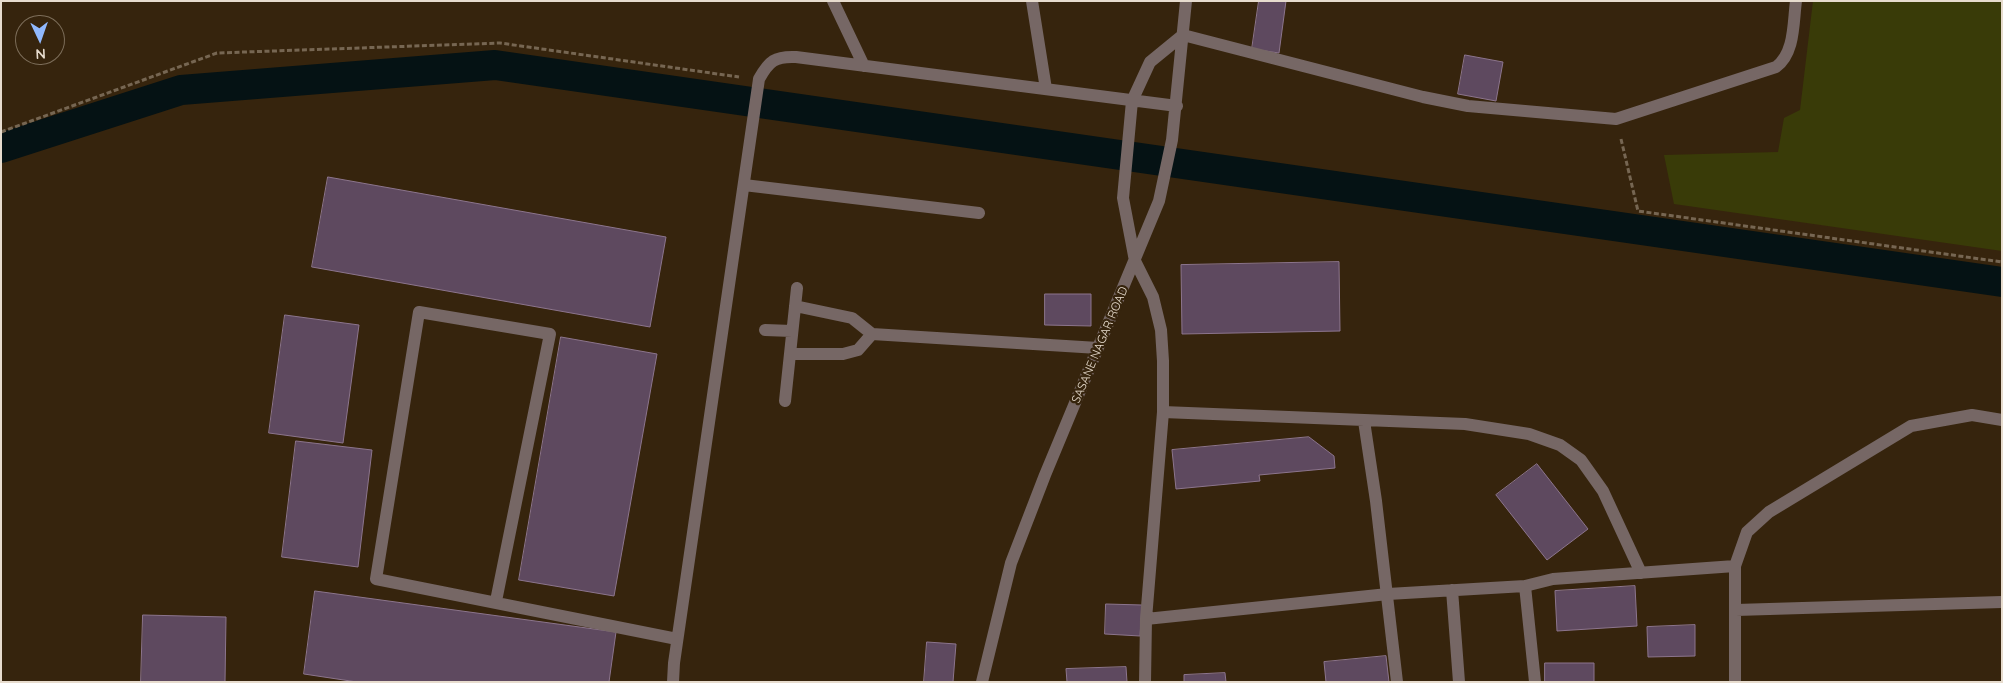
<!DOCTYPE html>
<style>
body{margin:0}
#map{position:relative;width:2003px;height:683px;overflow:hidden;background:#36240d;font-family:Quicksand,sans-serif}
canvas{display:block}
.frame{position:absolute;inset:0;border:2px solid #e7dcce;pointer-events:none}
.north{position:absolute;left:15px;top:15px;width:50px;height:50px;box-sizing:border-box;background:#36240d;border:1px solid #7d6e5a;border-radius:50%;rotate:177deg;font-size:14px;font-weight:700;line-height:20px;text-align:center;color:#e7dcce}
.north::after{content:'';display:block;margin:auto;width:18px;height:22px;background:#90b8fd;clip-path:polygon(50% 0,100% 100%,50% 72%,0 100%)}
</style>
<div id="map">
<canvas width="2003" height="683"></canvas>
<div class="frame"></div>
<div class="north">N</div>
</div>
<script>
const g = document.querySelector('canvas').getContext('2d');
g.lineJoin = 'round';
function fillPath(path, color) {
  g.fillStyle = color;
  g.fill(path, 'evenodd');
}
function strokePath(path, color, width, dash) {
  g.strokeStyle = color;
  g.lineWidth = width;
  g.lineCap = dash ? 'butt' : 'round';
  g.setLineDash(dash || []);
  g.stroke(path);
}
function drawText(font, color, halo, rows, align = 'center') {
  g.font = font + ' Quicksand,sans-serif';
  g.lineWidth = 4.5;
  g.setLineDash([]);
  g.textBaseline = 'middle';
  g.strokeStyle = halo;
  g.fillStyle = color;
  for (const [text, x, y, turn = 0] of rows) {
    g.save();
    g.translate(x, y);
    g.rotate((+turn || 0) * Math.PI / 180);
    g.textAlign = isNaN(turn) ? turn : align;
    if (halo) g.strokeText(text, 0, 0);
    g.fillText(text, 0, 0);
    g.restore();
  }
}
const green = new Path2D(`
 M1813,1h189v250l-328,-47 -10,-49 114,-3 6,-34 16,-8z`);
const canal = new Path2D(`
 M1,148l180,-58 314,-25 1507,217`);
const building = new Path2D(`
 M1259,1h27l-7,52 -27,-4z
 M1465,55l38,7 -7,39 -38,-7z
 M328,177l338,60 -16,90 -338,-60z
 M1339,262l1,69 -158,3 -1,-69z
 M1045,294h46v32l-46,-1z
 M285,315l74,10 -16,118 -74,-10z
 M561,337l96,17 -43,242 -95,-16z
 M1309,437l25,19 1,12 -76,7 1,6 -84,8 -4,-39z
 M296,441l76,9 -14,117 -76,-10z
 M1537,464l51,65 -41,31 -51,-65z
 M1635,586l2,40 -80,5 -2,-40z
 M315,591l301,41 -7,50h-252l-53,-8z
 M1106,604l36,1 -2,31 -35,-2z
 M143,615l83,2 -1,65h-84z
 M1695,625v31l-47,1 -1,-30z
 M927,642l29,2 -3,38h-29z
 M1386,656l3,26h-63l-2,-20z
 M1545,663h49v19h-49z
 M1126,667l1,15h-60l-1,-13z
 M1225,673l1,9h-42v-7z`);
const path = new Path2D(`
 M1,132l216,-79 283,-10 239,34
 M1621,139l17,72 364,51`);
const minor = new Path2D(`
 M833,1l31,65
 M1032,1l14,88
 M1183,35l240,62 45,9 148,13 160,-52c19,-14 17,-44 20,-66
 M744,185l235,28
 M795,306l57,12 20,16 226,14
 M765,330l27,1
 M790,354h53l15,-4 14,-16
 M785,401l12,-113
 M1163,412l302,12 64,10 31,11 21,15 22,31 38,82
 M1364,421l12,80 21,181
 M1525,586l10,96
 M1452,590l7,92
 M496,601l54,-267 -131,-22 -43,267 301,60
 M1736,610l266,-8
 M1146,619l242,-25 137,-8 28,-7 182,-13
 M673,682l1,-19 85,-584c10,-18 16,-23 37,-22l381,49
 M982,682l29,-119 34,-88 114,-274 13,-61 14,-139
 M1145,682l1,-63 17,-207v-51l-2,-31 -8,-33 -18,-36 -12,-63 9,-97 18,-39 33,-27
 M1735,682v-116l12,-34 22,-20 142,-86 61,-11 30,5`);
const streetNames = [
 ["SASANE NAGAR ROAD",1100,345,-67]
];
fillPath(green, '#393b08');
strokePath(canal, '#051214', 30);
fillPath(building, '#5e495f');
strokePath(building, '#8c758d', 1);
strokePath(path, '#766652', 3, [5, 2.5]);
strokePath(minor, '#766765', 12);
drawText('12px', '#e7dcce', '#36240d', streetNames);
</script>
